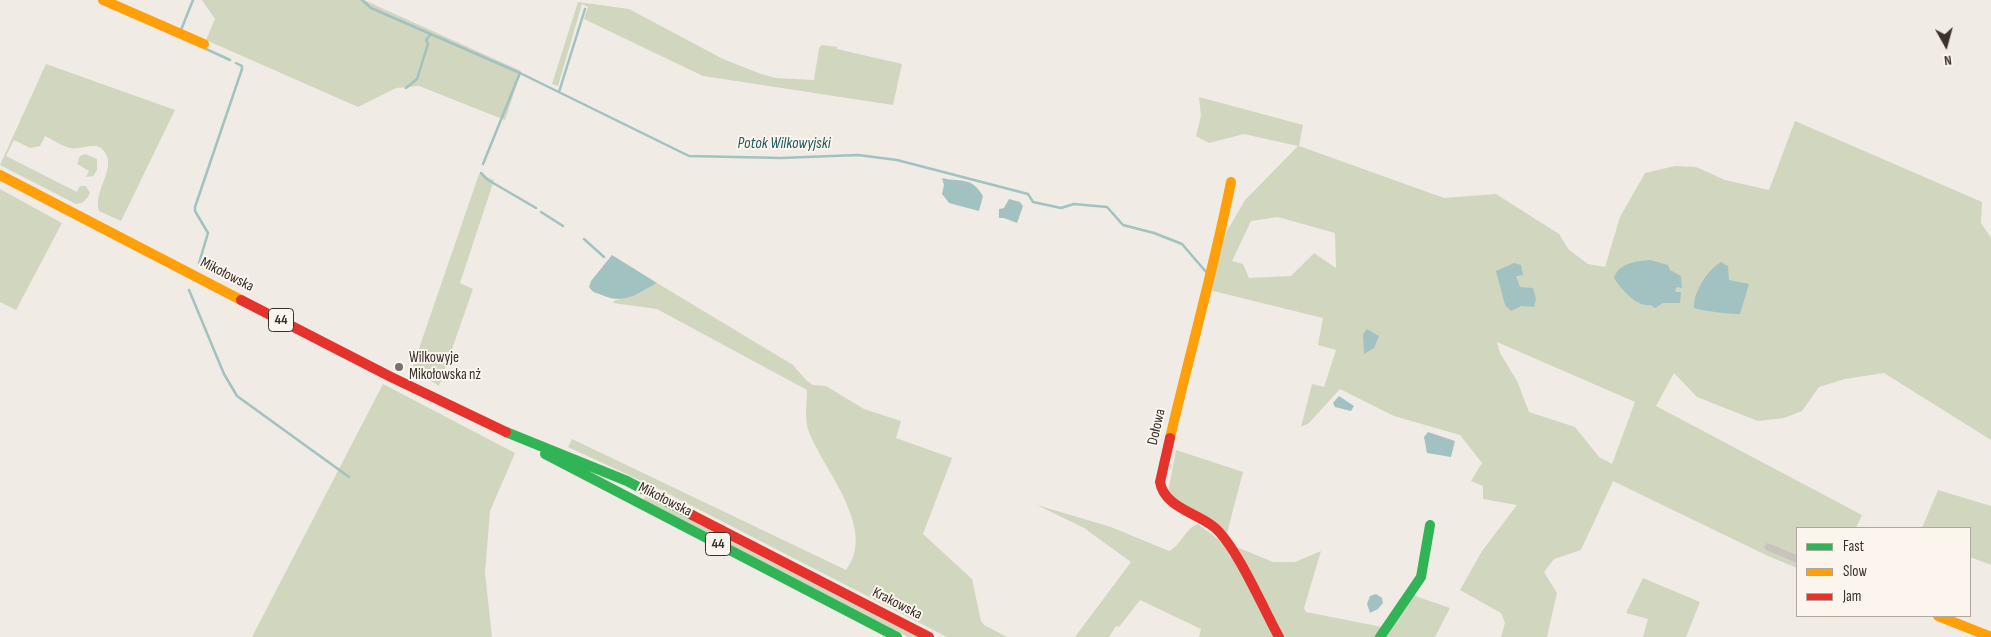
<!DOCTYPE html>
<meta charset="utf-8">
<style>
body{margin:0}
#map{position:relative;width:1991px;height:637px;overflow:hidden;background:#f0ebe5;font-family:"Sofia Sans Condensed",sans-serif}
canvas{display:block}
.legend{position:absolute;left:1796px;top:527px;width:175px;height:90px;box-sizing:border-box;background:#fbf5ee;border:1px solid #aea6a0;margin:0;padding:6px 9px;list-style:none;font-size:15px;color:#3b302b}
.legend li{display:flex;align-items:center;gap:10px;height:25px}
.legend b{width:25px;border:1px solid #aea6a0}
.north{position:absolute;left:1921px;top:20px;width:50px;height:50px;-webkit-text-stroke:4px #fbf5ee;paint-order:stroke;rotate:173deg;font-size:14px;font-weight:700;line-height:20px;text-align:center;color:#3b302b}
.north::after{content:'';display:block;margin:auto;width:18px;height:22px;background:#3b302b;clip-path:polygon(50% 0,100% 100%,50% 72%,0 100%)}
</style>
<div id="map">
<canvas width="1991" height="637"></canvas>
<ul class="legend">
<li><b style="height:6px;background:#30b455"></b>Fast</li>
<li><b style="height:6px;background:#ff9f0a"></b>Slow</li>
<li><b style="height:6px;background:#e5322d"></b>Jam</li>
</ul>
<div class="north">N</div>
</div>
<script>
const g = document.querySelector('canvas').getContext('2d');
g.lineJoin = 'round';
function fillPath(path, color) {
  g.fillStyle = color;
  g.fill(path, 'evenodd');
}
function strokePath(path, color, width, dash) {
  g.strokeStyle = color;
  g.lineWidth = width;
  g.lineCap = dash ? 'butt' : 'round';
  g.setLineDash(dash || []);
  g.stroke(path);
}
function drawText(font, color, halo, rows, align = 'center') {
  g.font = font + ' "Sofia Sans Condensed",sans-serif';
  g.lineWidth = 4;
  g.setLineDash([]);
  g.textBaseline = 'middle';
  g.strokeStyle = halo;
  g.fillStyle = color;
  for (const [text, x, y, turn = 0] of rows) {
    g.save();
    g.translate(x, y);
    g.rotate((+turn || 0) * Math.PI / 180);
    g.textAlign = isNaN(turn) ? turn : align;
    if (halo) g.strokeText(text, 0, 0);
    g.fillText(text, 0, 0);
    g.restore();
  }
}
const green = new Path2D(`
 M202,0h162l157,71 -16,49 -86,-34 -23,2 -38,19 -152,-67 9,-21z
 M578,2l51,7 94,50 38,15 15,4 38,2 5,-32 3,-3 15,2v2l65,15 -9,41 -190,-29 -119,-57 4,-12 -6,-3 -24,82 -6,-2z
 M46,64l129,46 -54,111 -22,-10c-6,-19 16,-41 7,-57 -9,-16 -23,-3 -36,-6 -8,-2 -17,-8 -25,-12l-5,10 -10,2 -16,-8 -8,16 71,36 3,-6h6l4,7c-4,7 -6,10 -14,11l-76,-39z
 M1199,97l104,28 -4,21 145,52 52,-4 63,40 10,16 19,14 17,3 15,-50 25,-44 30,-7 21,1 29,13 44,10 26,-69 187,81 -1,21 10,15v202l-107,-67 -39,6 -26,8 -17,24 -18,7 -26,3 -61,-24 -23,-24 -18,33 206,109 -6,13h-59v40l-29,-12 -155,-75 -32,69 -27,9 -10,13 13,21 -10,44h-46l4,-14 -4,-10 -41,-23 22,-39 35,-46 -34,-6v-13l-12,-5 11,-18 -22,-28 -66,-19 -54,-27 -31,34 -8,4 11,-43 12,3 12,-37 -18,-5 5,-27 -114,-28 4,-35 32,-55 53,-54 -54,-12 -35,9 -13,-7 5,-20zM1278,217l57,16 1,35 -22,-15 -23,23 -42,2 -6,-14 -11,-3 19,-40zM1497,342l138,60 -23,62 -13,-7 -24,-30 -46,-15 -12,-31 -17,-28z
 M85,154l12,5v11l-4,6 -7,1 3,-6 -12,-7 3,-8z
 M479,174l15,6 -34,103 13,6 -34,97 -27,-17z
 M0,189l62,34 -46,87 -16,-8z
 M657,283l136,82 13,15 7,5 13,1 38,23 37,12 -5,17 56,20 -29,76 49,45 9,42 3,4 23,12h-60l-284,-146 -95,-44 4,-8 274,131c32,-41 -23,-101 -37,-138 -5,-12 -2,-29 -2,-42l-150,-81 -44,-6 1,-2 26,-8z
 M383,384l132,69 -25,58 -5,62 7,64h-240z
 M1176,450l67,22 -16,61 -52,-34 -7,-7z
 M1938,490l53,16v59l-21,-8v-29h-48z
 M645,497l273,140h-10l-265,-137z
 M1037,505l74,22 58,24c12,-5 16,-23 29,-27 13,11 28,17 32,34l4,-12 39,16h22l26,-11 -17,57 2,4 76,15 26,-36 10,6 32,11 -15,29h-236l2,-8 -61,-29 -21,27 -3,-1 -7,11h-34l56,-75 -47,-34z
 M1643,578l57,24 -14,35h-43l5,-18 -22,-6z`);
const water = new Path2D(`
 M942,178c21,5 29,-2 41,18l-4,15 -30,-8 -7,-9 2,-9z
 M1009,199l11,3 3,4 -6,17 -13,-5h-5v-9l5,-1z
 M612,255l45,28c-19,11 -34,22 -55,12 -6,-2 -10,-3 -13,-8l2,-6z
 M1650,260l18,5 2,5 11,6 1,12 -5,-1 -2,3 1,2h5l-1,11h-17l-8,5 -4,-3c-15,2 -29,-15 -37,-27 5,-15 22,-17 36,-18z
 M1721,262l7,4 1,14 20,4 -9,30c-5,1 -43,-4 -46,-6 -1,-15 13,-38 27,-46z
 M1514,263l7,2 2,10 -7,1 4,11 13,1 3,11 -2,8 -13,-1 -10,5 -6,-6 -9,-34z
 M1367,329l12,7 -5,12 -10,6 -1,-20z
 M1339,396l15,10 -3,5 -16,-4 -2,-4z
 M1428,432l27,9 -4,16 -24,-4 -3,-16z
 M1376,594l6,4 1,5 -5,6 -8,4 -3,-9 3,-8z`);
const stream = new Path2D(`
 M362,0l9,8 149,65 169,83 92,2 77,-3 39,5 131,34 5,8 28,6 13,-4 33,3 16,18 31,8 28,11 25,29
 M181,30l12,-30
 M204,48l26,12
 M406,88l11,-9 11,-35 -2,-4 5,-6
 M559,92l26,-83
 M483,164l37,-91
 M481,173l7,7 48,28
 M541,212l22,14
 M584,239l20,18
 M199,263l9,-30 -13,-22v-4l47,-138v-3l-6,-3
 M189,290l35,84 13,22 112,81`);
const street = new Path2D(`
 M1768,547l29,12`);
const fast = new Path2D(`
 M506,432l121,49 65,34
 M545,454l352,183
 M1380,637l41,-60 9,-52`);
const slow = new Path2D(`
 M103,0l101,44
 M0,175l241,125
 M1170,438c20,-86 44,-170 61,-256
 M1938,616l53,21`);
const jam = new Path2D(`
 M241,300l150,77 115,55
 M1170,438l-10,44c4,25 37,31 54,45 22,18 50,83 65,110
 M692,515l237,122`);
const markers = [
 [399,367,5,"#7a716c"]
];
const shields = [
 [281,320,25],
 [718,544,25]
];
const shieldNames = [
 ["44",281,320],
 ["44",718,544]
];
const streetNames = [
 ["Mikołowska",227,275,27],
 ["Dołowa",1157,427,-77],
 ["Mikołowska",665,500,27],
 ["Krakowska",897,604,27]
];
const poiNames = [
 ["Wilkowyje",409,358],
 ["Mikołowska nż",409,375]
];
const waterNames = [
 ["Potok Wilkowyjski",784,144]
];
fillPath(green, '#d1d6bf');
fillPath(water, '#a1c2c1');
strokePath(stream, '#a1c2c1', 2.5);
strokePath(street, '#c9c3be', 7);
strokePath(fast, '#30b455', 10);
strokePath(slow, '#ff9f0a', 10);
strokePath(jam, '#e5322d', 10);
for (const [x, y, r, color] of markers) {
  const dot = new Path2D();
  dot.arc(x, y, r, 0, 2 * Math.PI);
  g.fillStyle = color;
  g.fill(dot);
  strokePath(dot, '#fbf5ee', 2);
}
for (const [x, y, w] of shields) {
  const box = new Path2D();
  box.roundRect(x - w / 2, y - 11.5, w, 23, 4);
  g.fillStyle = '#fbf5ee';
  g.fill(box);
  strokePath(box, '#3b302b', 1);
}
drawText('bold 14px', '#3b302b', null, shieldNames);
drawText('15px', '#3b302b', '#fbf5ee', streetNames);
drawText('15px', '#3b302b', '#fbf5ee', poiNames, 'left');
drawText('italic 16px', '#1f5a5e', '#fbf5ee', waterNames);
</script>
